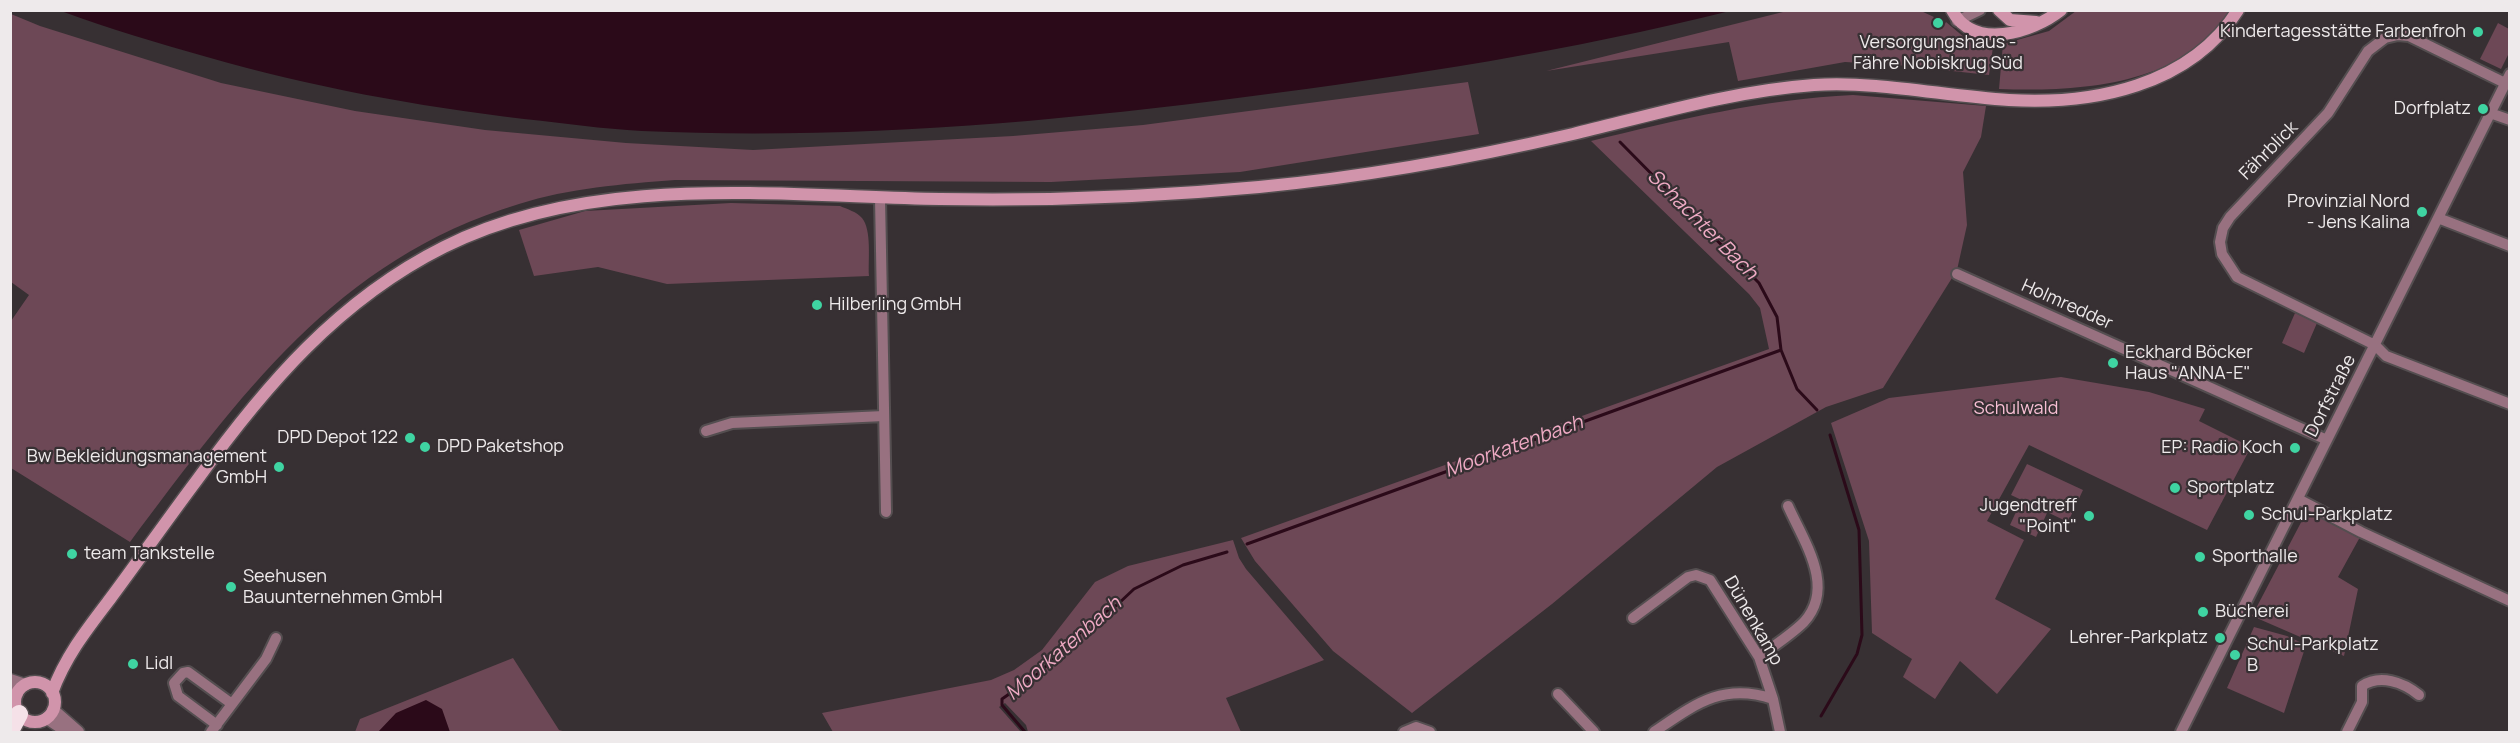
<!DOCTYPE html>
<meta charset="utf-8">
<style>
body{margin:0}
#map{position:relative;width:2520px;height:743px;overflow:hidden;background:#373033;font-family:Manrope,sans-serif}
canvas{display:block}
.frame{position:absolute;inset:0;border:12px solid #eeeaeb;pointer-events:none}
</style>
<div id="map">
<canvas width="2520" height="743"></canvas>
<div class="frame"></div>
</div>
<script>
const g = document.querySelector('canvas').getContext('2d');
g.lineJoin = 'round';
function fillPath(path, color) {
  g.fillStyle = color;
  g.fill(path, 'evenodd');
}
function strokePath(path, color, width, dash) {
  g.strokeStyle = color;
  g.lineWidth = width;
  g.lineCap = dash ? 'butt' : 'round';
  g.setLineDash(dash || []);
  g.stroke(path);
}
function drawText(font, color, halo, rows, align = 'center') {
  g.font = font + ' Manrope,sans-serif';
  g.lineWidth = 4.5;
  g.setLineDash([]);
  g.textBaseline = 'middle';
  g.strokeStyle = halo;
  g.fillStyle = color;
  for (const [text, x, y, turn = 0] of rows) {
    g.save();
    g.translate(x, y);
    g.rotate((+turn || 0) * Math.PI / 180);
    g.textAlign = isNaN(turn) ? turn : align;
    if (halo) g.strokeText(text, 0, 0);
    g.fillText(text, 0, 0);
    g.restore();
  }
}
const green = new Path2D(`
 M1787,11h134l13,6 -3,7 11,5 4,-7 25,21 22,4 -4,28 -92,-10 -52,-3 -107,19 -9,-39 -183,29z
 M2076,11h155c-47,75 -153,81 -232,78l4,-45 46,-13z
 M11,14l29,12 181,57 134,28 130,19 141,13 127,7 260,-14 130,-11 325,-43 11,52 -239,38 -189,10 -376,-2c-52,4 -106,8 -156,24 -184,56 -279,192 -389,338l-119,-74v-147l18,-26 -18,-13z
 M2498,23l11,6v24l-8,16 -21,-10z
 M1853,95l133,11 -5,31 -18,35 4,53 -10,45 -74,118 -57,19 -109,60 -165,137 -140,109 -79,-62 -78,-90 -14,-23 528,-189 -9,-41 -11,-14 -158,-153c86,-21 173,-42 262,-46z
 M731,203l109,3c7,3 17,6 22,12 10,12 6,42 7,58l-202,8 -69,-17 -64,9 -15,-46 66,-19z
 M2295,313l22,10 -13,30 -22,-10z
 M2061,377l88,15 56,17 -6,12 52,26 -44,83 -178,-85 -42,76 37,19 -29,59 56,30 -54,65 -37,-33 -25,38 -32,-22 9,-18 -40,-26 -3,-92 -38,-118 58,-25z
 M2027,464l56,26 -15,32 -57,-27z
 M2021,501l26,12 -11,24 -26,-12z
 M2308,509l52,28 -22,40 20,12 -14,67 -92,-40z
 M1233,540l6,18 7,11 78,91 -98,38 15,34h-213l-2,-7 -21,-22 -6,4 22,25h-188l-11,-19 169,-33 23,-10 28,-20 53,-68 33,-16z
 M2254,627l33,9 19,9 -22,68 -57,-25z
 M513,658l46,72 7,2h-211l5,-13z`);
const water = new Path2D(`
 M61,11h1669c-160,40 -321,65 -485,86 -200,26 -401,43 -603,34 -39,-2 -79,-8 -118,-12 -108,-13 -213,-32 -317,-62 -49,-14 -98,-28 -146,-46z
 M426,700l16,9 8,23h-72l18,-19z`);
const stream = new Path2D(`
 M1620,142l139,141 18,34 4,33 16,39 20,21
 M1247,544l534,-194
 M1821,716l36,-62 5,-19 -3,-105 -29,-95
 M1025,732l-23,-27v-6l37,-26 55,-54 23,-14 17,-16 49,-24 44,-13`);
const minor = new Path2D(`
 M1957,21l23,-11
 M2505,83l-96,-47 -11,-1 -13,3 -17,13 -40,62 -98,104 -7,11 -3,14 2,12 15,23 138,68 11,11 124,48
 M2490,113l20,7
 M880,198l6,314
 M2438,218l72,28
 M1957,274l370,166
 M706,431l26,-8 152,-7
 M2298,499l63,33 149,69
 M1633,618l55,-41 8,-2 14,5 49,77 14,42
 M1759,657c14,-11 32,-22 45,-35 32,-35 0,-80 -16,-116
 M1558,694l36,38
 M217,725l-39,-29 -4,-13 9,-10 5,-1 44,32
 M211,732l55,-73 10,-21
 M1404,732l12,-5 14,5
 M1654,732c40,-27 68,-50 119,-33l7,33
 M2181,732l329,-658
 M2347,732l15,-30v-16c18,-12 41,-4 57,9`);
const tertiary = new Path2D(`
 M10,680l15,5
 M10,688l7,6
 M53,710l25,22
 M47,718l21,14`);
const secondary = new Path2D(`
 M1952,10c21,41 80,23 109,0
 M1999,10l11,10 26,2
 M15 702a20 20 0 1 1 40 0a20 20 0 1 1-40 0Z
 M52,693c13,-36 35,-64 58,-94 29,-39 57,-79 87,-119 68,-94 141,-180 247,-233 149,-75 334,-51 496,-48 107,2 212,-2 319,-12 105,-10 211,-29 314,-53 79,-19 159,-43 241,-49 66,-4 129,11 195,15 84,5 181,-14 229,-90`);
const motorway = new Path2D(`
 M10,731l9,-17`);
const markers = [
 [1938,23,6,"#3fd4a2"],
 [2478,32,6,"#3fd4a2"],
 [2483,109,6,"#3fd4a2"],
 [2422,212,6,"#3fd4a2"],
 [817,305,6,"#3fd4a2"],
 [2113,363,6,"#3fd4a2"],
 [410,438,6,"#3fd4a2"],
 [425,447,6,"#3fd4a2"],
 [2295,448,6,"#3fd4a2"],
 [279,467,6,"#3fd4a2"],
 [2175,488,6,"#3fd4a2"],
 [2249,515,6,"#3fd4a2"],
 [2089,516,6,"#3fd4a2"],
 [72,554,6,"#3fd4a2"],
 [2200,557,6,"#3fd4a2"],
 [231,587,6,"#3fd4a2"],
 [2203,612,6,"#3fd4a2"],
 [2220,638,6,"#3fd4a2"],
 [2235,655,6,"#3fd4a2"],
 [133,664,6,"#3fd4a2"]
];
const poiNames = [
 ["Kindertagesstätte Farbenfroh",2466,32,"right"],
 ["Versorgungshaus -",1938,43,"center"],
 ["Fähre Nobiskrug Süd",1938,64,"center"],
 ["Dorfplatz",2471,109,"right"],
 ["Provinzial Nord",2410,202,"right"],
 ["- Jens Kalina",2410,223,"right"],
 ["Hilberling GmbH",829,305],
 ["Eckhard Böcker",2125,353],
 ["Haus \"ANNA-E\"",2125,374],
 ["DPD Depot 122",398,438,"right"],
 ["DPD Paketshop",437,447],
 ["EP: Radio Koch",2283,448,"right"],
 ["Bw Bekleidungsmanagement",267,457,"right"],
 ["GmbH",267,478,"right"],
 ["Sportplatz",2187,488],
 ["Jugendtreff",2077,506,"right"],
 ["\"Point\"",2077,527,"right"],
 ["Schul-Parkplatz",2261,515],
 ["team Tankstelle",84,554],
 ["Sporthalle",2212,557],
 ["Seehusen",243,577],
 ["Bauunternehmen GmbH",243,598],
 ["Bücherei",2215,612],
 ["Lehrer-Parkplatz",2208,638,"right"],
 ["Schul-Parkplatz",2247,645],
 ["B",2247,666],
 ["Lidl",145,664]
];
const streetNames = [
 ["Fährblick",2269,151,-45],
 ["Holmredder",2067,305,24],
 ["Dorfstraße",2331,396,-63],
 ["Dünenkamp",1753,621,60]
];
const parkNames = [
 ["Schulwald",2016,409]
];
const waterNames = [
 ["Schachter Bach",1702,225,45],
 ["Moorkatenbach",1514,447,-20],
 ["Moorkatenbach",1064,649,-41]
];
fillPath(green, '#6d4856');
fillPath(water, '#2b0a19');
strokePath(stream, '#2b0a19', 3);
strokePath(minor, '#544e50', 14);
strokePath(tertiary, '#544e50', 15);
strokePath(secondary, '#544e50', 15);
strokePath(motorway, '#544e50', 21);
strokePath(minor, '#987180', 10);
strokePath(tertiary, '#987180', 12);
strokePath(secondary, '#d194ab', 12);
strokePath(motorway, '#f5e1e8', 18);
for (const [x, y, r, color] of markers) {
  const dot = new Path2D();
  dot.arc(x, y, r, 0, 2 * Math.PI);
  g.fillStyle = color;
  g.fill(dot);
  strokePath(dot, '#373033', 2);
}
drawText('18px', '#eeeaeb', '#373033', poiNames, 'left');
drawText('18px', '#eeeaeb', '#373033', streetNames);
drawText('18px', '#f8bfd4', '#373033', parkNames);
drawText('italic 20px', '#efaac4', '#373033', waterNames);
</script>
